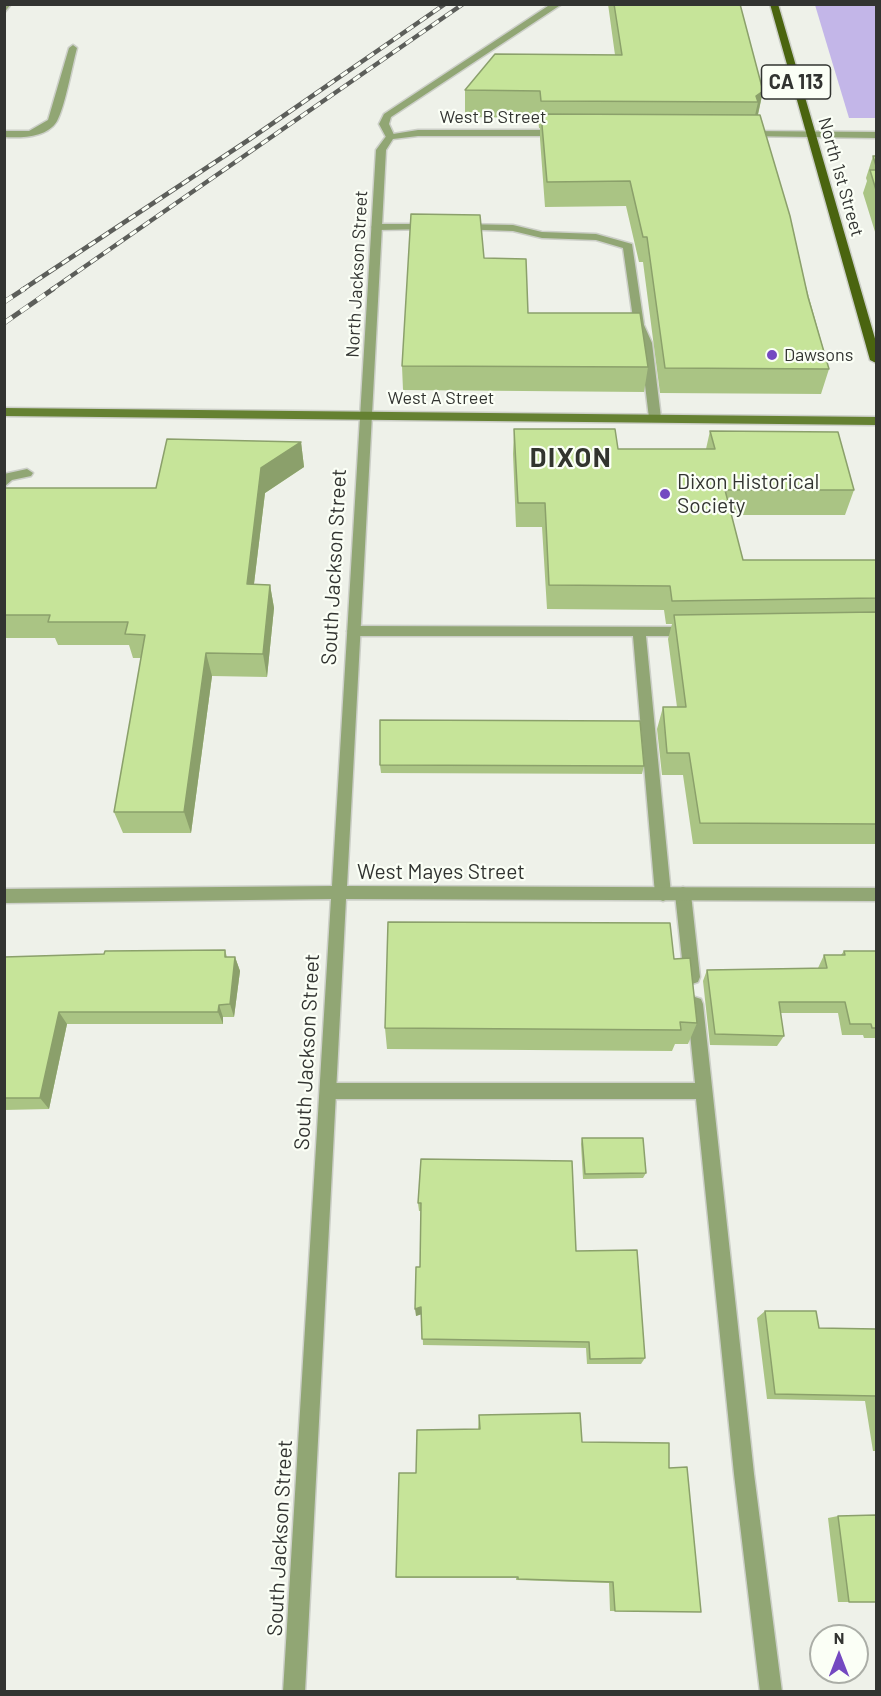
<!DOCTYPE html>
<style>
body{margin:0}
#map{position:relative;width:881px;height:1696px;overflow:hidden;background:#eef1e9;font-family:Barlow,sans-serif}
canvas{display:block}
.frame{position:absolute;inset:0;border:6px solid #323431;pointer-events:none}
.north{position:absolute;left:809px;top:1624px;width:60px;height:60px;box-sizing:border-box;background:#fbfff6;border:2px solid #abaea7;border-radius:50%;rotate:0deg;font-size:16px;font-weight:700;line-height:24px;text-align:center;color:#323431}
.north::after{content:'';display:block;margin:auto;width:21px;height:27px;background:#7449c1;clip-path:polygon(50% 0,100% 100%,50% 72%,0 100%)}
</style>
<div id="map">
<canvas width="881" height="1696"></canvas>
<div class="frame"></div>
<div class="north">N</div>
</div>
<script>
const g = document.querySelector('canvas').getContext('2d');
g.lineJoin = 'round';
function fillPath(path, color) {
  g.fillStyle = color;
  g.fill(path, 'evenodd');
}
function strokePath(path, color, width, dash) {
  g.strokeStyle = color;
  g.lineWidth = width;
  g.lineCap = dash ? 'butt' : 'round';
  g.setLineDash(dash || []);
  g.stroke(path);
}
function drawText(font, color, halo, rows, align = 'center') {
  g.font = font + ' Barlow,sans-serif';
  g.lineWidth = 4.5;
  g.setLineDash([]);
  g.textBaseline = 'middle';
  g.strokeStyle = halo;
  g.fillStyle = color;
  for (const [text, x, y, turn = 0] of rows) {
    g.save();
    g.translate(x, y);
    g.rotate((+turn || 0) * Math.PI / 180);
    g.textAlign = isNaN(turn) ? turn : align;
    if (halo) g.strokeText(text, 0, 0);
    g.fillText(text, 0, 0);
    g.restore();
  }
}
const green = new Path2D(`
 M815,5h61v113h-27z`);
const service = new Path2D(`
 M551,4h11l-171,113 -2,7 6,13 -8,2 -8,-15 5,-10z
 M73,45l4,3c-5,18 -12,59 -20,73 -10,17 -36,17 -53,16v-6h25l19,-11 21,-72z
 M430,224l4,1v4l-58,1 -5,-3 5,-3z
 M460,224l53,1 29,7 54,2 36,10 12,81 8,18 9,75 -2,3 -4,1 -6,-4 -9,-75 -6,-18 -11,-77 -27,-8 -54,-2 -29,-7 -57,-2v-4z
 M27,469l6,4 -2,3 -19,4 -8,7v-13z
 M354,626l342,1 2,4 -7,5h-45l25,258 -3,5 -5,2 -5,-2 -3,-5 -22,-258h-279l-7,-5z
 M683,887l5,2 3,5 9,83 -2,5 -6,2 -6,-2 -2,-5 -9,-83 3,-5z
 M695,997l6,2 2,5 51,470 28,218h-22l-26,-218 -38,-375h-368l-6,-2 -2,-6 2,-6 6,-2h367l-8,-79 2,-5z`);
const minor = new Path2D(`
 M4,4h7l-7,9z
 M418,130h141l5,3 -5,3h-141l-25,3 -7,11 -39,736 529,2v13l-530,-2 -41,793h-22l48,-793 -327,4v-14l328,-3 44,-736 11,-15z
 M748,131l128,1v6l-131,-2 -2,-2z`);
const secondary = new Path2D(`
 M4,408l872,9v8l-872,-9z`);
const primary = new Path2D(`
 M770,4h8l98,338v21l-6,-3z`);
const railFar1 = new Path2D(`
 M22,290l228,-151 195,-135
 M51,290l412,-286`);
const rail = new Path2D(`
 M4,302l20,-13
 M4,323l49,-34`);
const wall = new Path2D(`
 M608,4h132l23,87 -5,24 71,254 -8,25 -161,-1 -17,-131h-4l-13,-56 -81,1 -5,-68v-11h-1l-1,-10 -73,-1v-27l150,-35z
 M873,156h3v79l-13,-42 4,-12 -1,-3z
 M484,258l44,55 120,54 -4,25 -241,-2 -1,-24z
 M514,429l104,20h88l4,-18 144,59 -9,25h-114l12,45h133v284h-183l-10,-69h-21l-5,-46 6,-22h14l-9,-68 4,-15h-6l-2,-14 -117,-1 -5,-82h-26l-3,-73z
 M301,442l3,25 -39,26 -11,91 16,1 4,23 -7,69 -55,-1 -21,157h-68l-9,-21 27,-154h-8l-4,-13h-71l-3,-7h-51v-150h152z
 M380,765l264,1 -2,8 -261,-1z
 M225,950l2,7h8l5,14 -6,46h-11v7h-156l-18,85 -45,1v-153z
 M844,951h32v87h-12l-1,-3h-21l-4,-22h-58l4,23 -7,10 -67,-1 -7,-64 4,-11 111,-2 6,-13h17z
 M674,959l23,64 -9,21h-13l-3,7 -285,-2 -2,-21z
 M582,1138l64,35 -3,5 -60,1 -2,-35z
 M421,1159l155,92 69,107 -4,6h-54l-1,-16 -163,-3 -1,-31 -6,2 4,-49 1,-56h-2l-1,-8z
 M765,1311l54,17 57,1v122h-3l-8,-50 -98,-2 -10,-81z
 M479,1415l103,27 87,26 32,144 -91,-1 -1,-28 -93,-3v-2h-119l-1,-1 20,-104 62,-44z
 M838,1516l38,86h-38l-10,-84z`);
const shadedWall = new Path2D(`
 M763,91l-6,27 -3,2 4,-18 -2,-6z
 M301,442l3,25 -39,26 -14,115 -4,-24 14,-116z
 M270,585l4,23 -7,69 -4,-23z
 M206,653l6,23 -21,157 -7,-21z
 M235,957l5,14 -6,46 -4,-13z
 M219,1005l4,12v7l-5,-12z
 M59,1012l8,12 -18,85 -9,-11z
 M421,1307l1,7 -6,2 -1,-7z`);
const building = new Path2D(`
 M614,4h126l23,87 -7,5 2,6 -217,-1 -1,-10 -75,-1 30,-36 127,1z
 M541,114l219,1 30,101 18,81 21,72 -164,-1 -18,-131h-4l-13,-56 -83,1z
 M873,156h3v10z
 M870,170h6v20z
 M411,214l69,1 4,43 42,1 2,54h112l8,54 -246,-1z
 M514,429h101l3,20h97l-5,-18 128,1 16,58h-129l18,70h133v38l-204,3 -2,-15 -121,-1 -4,-82h-27z
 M167,439l134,3 -40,26 -14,116 23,1 -7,69 -57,-1 -22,159h-70l31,-177 -20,-1 3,-12h-80l2,-7h-46v-127h152z
 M876,612v212l-176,-1 -11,-70h-22l-4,-46h23l-12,-92z
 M380,720l260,1 4,45 -264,-1z
 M388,922l282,1 4,36 16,-1 7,65 -17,-1 1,8 -296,-2z
 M225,950v7h10l-5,47 -11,1 -1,7h-159l-19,86h-36v-141l100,-3 1,-3z
 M844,951h32v77h-4l-1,-4h-21l-5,-22h-66l5,34 -69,-2 -8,-64 120,-2 -3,-13h21z
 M582,1138h61l3,35 -61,1z
 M421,1159l151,2 4,90 61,-1 8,108 -55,1 -1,-17 -167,-3 -1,-32 -6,2 1,-42h4l1,-64h-3z
 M765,1311h51l3,17 57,1v70v-3l-101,-2z
 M580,1413l2,29 87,1v25l18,-1 14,145 -86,-1 -2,-29 -95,-3v-2h-122l3,-104h17l1,-43 63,-1 -1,-14z
 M876,1515v87h-27l-11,-86z`);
const markers = [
 [772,355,6,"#7449c1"],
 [665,494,6,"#7449c1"]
];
const farStreetnames = [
 ["West B Street",493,117],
 ["North 1st Street",841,177,74],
 ["North Jackson Street",357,274,-87],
 ["West A Street",441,398]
];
const farPoinames = [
 ["Dawsons",784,355]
];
const shields = [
 [796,82,69]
];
const shieldNames = [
 ["CA 113",796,82]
];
const poiNames = [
 ["Dixon Historical",677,482],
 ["Society",677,506]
];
const streetNames = [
 ["South Jackson Street",334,567,-87],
 ["West Mayes Street",441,872],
 ["South Jackson Street",307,1052,-87],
 ["South Jackson Street",280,1538,-87]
];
const districtNames = [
 ["DIXON",571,458]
];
fillPath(green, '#c3b6e8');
strokePath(service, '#cccfc8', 3);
strokePath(minor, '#cccfc8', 3);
strokePath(secondary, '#cccfc8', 3);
strokePath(primary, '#cccfc8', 3);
fillPath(service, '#91a674');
fillPath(minor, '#91a674');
fillPath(secondary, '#658132');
fillPath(primary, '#4a640f');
strokePath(railFar1, '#5c5e5a', 4.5);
strokePath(rail, '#5c5e5a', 5);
strokePath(railFar1, '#fbfff6', 3, [8]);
strokePath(rail, '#fbfff6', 4, [10]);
fillPath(wall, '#aac484');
fillPath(shadedWall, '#8ba06b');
fillPath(building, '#c6e499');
strokePath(building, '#8ba06b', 1.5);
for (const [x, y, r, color] of markers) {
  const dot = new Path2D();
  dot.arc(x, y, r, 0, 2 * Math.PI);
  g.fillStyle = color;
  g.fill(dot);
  strokePath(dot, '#fbfff6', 2);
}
drawText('18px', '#323431', '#fbfff6', farStreetnames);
drawText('18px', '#323431', '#fbfff6', farPoinames, 'left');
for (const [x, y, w] of shields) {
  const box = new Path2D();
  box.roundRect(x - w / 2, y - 17, w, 34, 4.5);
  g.fillStyle = '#fbfff6';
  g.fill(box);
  strokePath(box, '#323431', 1.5);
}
drawText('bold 20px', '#323431', null, shieldNames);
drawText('21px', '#323431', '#fbfff6', poiNames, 'left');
drawText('21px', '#323431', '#fbfff6', streetNames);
g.letterSpacing = '1.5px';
drawText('bold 27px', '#32352e', '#fbfff6', districtNames);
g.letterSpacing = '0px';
</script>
